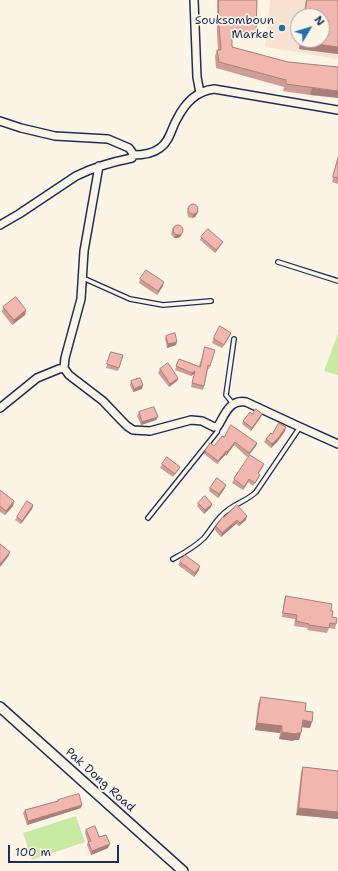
<!DOCTYPE html>
<style>
body{margin:0}
#map{position:relative;width:338px;height:871px;overflow:hidden;background:#fcf5e5;font-family:"Shantell Sans",sans-serif}
canvas{display:block}
.north{position:absolute;left:290px;top:8px;width:40px;height:40px;box-sizing:border-box;background:#fcf5e5;border:1px solid #a2a6af;border-radius:50%;rotate:52deg;font-size:11px;font-weight:700;line-height:16px;text-align:center;color:#1b2f5e}
.north::after{content:'';display:block;margin:auto;width:14px;height:18px;background:#1f6fb2;clip-path:polygon(50% 0,100% 100%,50% 72%,0 100%)}
.scale{position:absolute;left:8px;top:845px;width:111px;height:18px;box-sizing:border-box;border:2px solid #1b2f5e;border-top:0;padding-left:5px;font-size:12px;line-height:14px;white-space:nowrap;color:#1b2f5e;-webkit-text-stroke:3px #fcf5e5;paint-order:stroke}
</style>
<div id="map">
<canvas width="338" height="871"></canvas>
<div class="north">N</div>
<div class="scale">100 m</div>
</div>
<script>
const g = document.querySelector('canvas').getContext('2d');
g.lineJoin = 'round';
function fillPath(path, color) {
  g.fillStyle = color;
  g.fill(path, 'evenodd');
}
function strokePath(path, color, width, dash) {
  g.strokeStyle = color;
  g.lineWidth = width;
  g.lineCap = dash ? 'butt' : 'round';
  g.setLineDash(dash || []);
  g.stroke(path);
}
function drawText(font, color, halo, rows, align = 'center') {
  g.font = font + ' "Shantell Sans",sans-serif';
  g.lineWidth = 3.5;
  g.setLineDash([]);
  g.textBaseline = 'middle';
  g.strokeStyle = halo;
  g.fillStyle = color;
  for (const [text, x, y, turn = 0] of rows) {
    g.save();
    g.translate(x, y);
    g.rotate((+turn || 0) * Math.PI / 180);
    g.textAlign = isNaN(turn) ? turn : align;
    if (halo) g.strokeText(text, 0, 0);
    g.fillText(text, 0, 0);
    g.restore();
  }
}
const built = new Path2D(`
 M270,0h68v59l-73,-12zM298,16h24v24h-24z`);
const green = new Path2D(`
 M338,333v42l-14,-4z
 M76,816l9,26 -53,18 -9,-27z`);
const service = new Path2D(`
 M278,262l60,19
 M83,278l47,21 33,6 48,-4
 M233,404l-7,-9 8,-56
 M148,518l69,-86 1,-3 -1,-2
 M173,559c11,-6 22,-12 31,-21 8,-9 13,-21 24,-28 9,-7 20,-10 28,-18l44,-65`);
const minor = new Path2D(`
 M194,0l3,77 3,16
 M0,121l21,7 34,8 53,3 21,9 3,4 1,3c10,0 19,-1 27,-7 10,-7 11,-19 17,-29 8,-16 19,-28 37,-30l124,21
 M0,225l19,-11 57,-38c18,-9 36,-14 56,-18l1,-3
 M64,368l1,-10 16,-59 3,-48 15,-85
 M0,408l37,-30 22,-9 5,-1 5,7 34,26 18,19 6,6 6,4 17,1 41,-11 11,1 12,6 4,-1c7,-12 12,-27 28,-24l54,25 38,17`);
const tertiary = new Path2D(`
 M0,707l183,164`);
const wall = new Path2D(`
 M217,0h40l-1,32 -3,6 -21,-1v10l56,15 50,5 -28,28 -27,-4 1,-4 -68,-19 -1,-12 2,-6h1l-1,-16z
 M306,0h32v54l-39,-5 1,-9h22v-24h-19z
 M338,156v28l-6,-2z
 M190,205l7,9 -2,3 -3,1 -4,-1 -1,-5z
 M173,227l8,9 -3,2h-4l-3,-4z
 M201,237l20,8 -6,8 -15,-13z
 M140,279l23,7 -6,9 -18,-12z
 M3,307l23,3 -1,5 -13,10 -10,-13z
 M231,333l-1,3 -8,12 -10,-5 2,-6z
 M166,336l10,9 -9,3 -2,-9z
 M204,350l6,16 -1,3h-1l-5,21 -12,-3 3,-13 -3,2 -16,-6 4,-11 20,7z
 M111,352l12,3 -5,16 -12,-3z
 M160,369l18,9 -1,3 -8,6 -11,-14z
 M131,381l11,8 -9,3 -3,-7z
 M139,412l19,5 -2,3 -15,5 -4,-9z
 M252,414h10l-1,3 -10,14 -9,-7 1,-3z
 M285,431l-7,10 -7,7 -7,-6 2,-3z
 M224,437l33,6 -1,3 -9,11 -13,-12 -8,11 -1,-1 -8,9 -13,-10 1,-3 9,-5z
 M162,464l18,3 -2,3 -5,7 -13,-9z
 M264,464l-1,3 -4,6v5l-6,8 -5,-4 -5,8 -11,-7 2,-4z
 M210,488h15l-7,10 -9,-7z
 M0,490l14,11 -1,5 -8,9 -5,-3z
 M198,503l13,4 -7,7 -7,-8z
 M33,505l-1,4 -11,15 -6,-4 2,-3z
 M224,517l22,3 -7,6 -3,-2 -15,13 -7,-8 2,-3z
 M180,562l19,8 -5,7 -16,-12z
 M286,596l45,15 1,6 4,7 -1,5 -6,-1 -2,5 -20,-3 1,-2 -14,-2 1,-7 -13,-2 2,-16z
 M261,697l49,31 -8,-1 -1,6 -2,7h-5v1l-15,-2 1,-6 -25,-3 3,-26z
 M303,767l35,4v48l-42,-4 5,-42z
 M58,800l23,8 -54,17 -4,-12 2,-3 33,-9z
 M86,830l13,7 9,11 -17,7 -4,-10 1,-3 -3,-9z`);
const shadedWall = new Path2D(`
 M232,31l24,1 -3,6 -23,-1z
 M301,42l37,5v7l-39,-5z
 M312,88l26,3v7l-28,-3z
 M199,211l-4,6 -3,1 1,-3z
 M182,233l-1,3 -3,2h-4l2,-3z
 M223,242l-2,3 -6,8 1,-3z
 M164,282l-1,4 -6,9 1,-4z
 M26,310l-1,5 -13,10 2,-5z
 M177,342l-1,3 -9,3 1,-4z
 M195,371l-1,3 -3,2 1,-3z
 M178,378l-1,3 -8,6 1,-3z
 M143,385l-1,4 -9,3 1,-3z
 M262,414l-1,3 -10,14 1,-3z
 M158,417l-2,3 -15,5 1,-3z
 M286,427l-1,4 -7,10 -7,7 1,-4z
 M235,442l-1,3 -8,11 1,-4z
 M257,443l-1,3 -9,11 2,-4z
 M226,451l-1,4 -8,9 1,-3z
 M249,479l-1,3 -5,8 1,-3z
 M226,485l-1,3 -7,10 1,-4z
 M14,501l-1,5 -8,9 1,-4z
 M212,504l-1,3 -7,7 1,-4z
 M33,505l-1,4 -11,15 1,-3z
 M247,516l-1,4 -7,6 1,-3z
 M237,520l-1,4 -15,13 1,-4z
 M10,552l-2,5 -8,10v-3z
 M200,566l-1,4 -5,7 1,-4z
 M303,720l9,2 -2,6 -10,-1z
 M257,723l25,3 -2,7 -25,-3z
 M282,732l15,1h4l-2,7h-5v1l-15,-2z
 M82,805l-1,3 -54,17 1,-4z
 M299,808l39,4v7l-42,-4z
 M110,844l-2,4 -17,7 1,-4z`);
const building = new Path2D(`
 M219,0h38l-1,32 -24,-1v16l56,15 50,5v24l-52,-7v-4l-67,-18 -2,-12h4l-2,-23z
 M307,0h31v47l-37,-5v-2h21v-24h-17z
 M338,158v20l-5,-1z
 M188 209a5 5 0 1 1 10 0a5 5 0 1 1-10 0Z
 M173 230a5 5 0 1 1 10 0a5 5 0 1 1-10 0Z
 M208,229l15,13 -7,8 -15,-13z
 M146,270l18,12 -6,9 -18,-12z
 M16,297l10,13 -12,10 -11,-13z
 M220,326l11,7 -7,12 -10,-6v-2z
 M175,333l2,9 -9,2 -2,-8z
 M205,347l10,3 -5,16 -2,-1 -4,21 -12,-3 3,-12 -3,2 -16,-7 3,-7 21,8z
 M111,352l12,3 -4,13 -12,-4z
 M168,363l10,15 -8,6 -10,-15z
 M140,378l3,7 -9,4 -3,-8z
 M154,407l4,10 -16,5 -3,-10z
 M256,409l6,5 -10,14 -9,-7 7,-9 2,2z
 M279,423l7,4 -7,10 -7,7 -6,-5 5,-6 1,1z
 M231,425l26,18 -8,10 -14,-11 -8,10 -1,-1 -8,10 -13,-10 5,-8 4,3 8,-10 2,1z
 M250,455l14,9 -6,9 2,2 -5,8 -6,-4 -5,8 -10,-8z
 M167,457l13,10 -5,7 -13,-10z
 M217,478l9,7 -7,9 -9,-6z
 M0,490l14,11 -8,10 -6,-5z
 M205,496l7,8 -7,6 -7,-7z
 M27,501l6,4 -11,16 -5,-4z
 M237,505l10,11 -7,7 -3,-3 -15,13 -6,-7 6,-8 1,-1h1z
 M0,544l10,8 -10,12z
 M185,555l15,11 -5,7 -15,-11z
 M286,596l46,8 -1,7h2l-1,6 5,1 -1,6 -6,-1 -1,5 -20,-3v-1l-13,-3 1,-6 -14,-2z
 M261,697l45,6 -1,8 8,1 -1,10 -9,-2 -2,13h-4l-1,1 -14,-2v-6l-25,-3z
 M303,767l35,4v41l-39,-4z
 M79,794l3,11 -54,16 -3,-11 33,-9v-1z
 M95,826l4,11 7,-2 4,9 -18,7 -4,-9 3,-1 -5,-11z`);
const markers = [
 [282,28,4,"#1f6fb2"]
];
const poiNames = [
 ["Souksomboun",274,21],
 ["Market",274,35]
];
const streetNames = [
 ["Pak Dong Road",100,780,42]
];
fillPath(built, '#f9e2d4');
fillPath(green, '#c9eaa3');
strokePath(service, '#1b2f5e', 6);
strokePath(minor, '#1b2f5e', 10);
strokePath(tertiary, '#1b2f5e', 12);
strokePath(service, '#fcf5e5', 3.5);
strokePath(minor, '#fcf5e5', 7);
strokePath(tertiary, '#fcf5e5', 9);
fillPath(wall, '#cf9d96');
fillPath(shadedWall, '#a97f7a');
fillPath(building, '#f1b6ae');
strokePath(building, '#a97f7a', 1);
for (const [x, y, r, color] of markers) {
  const dot = new Path2D();
  dot.arc(x, y, r, 0, 2 * Math.PI);
  g.fillStyle = color;
  g.fill(dot);
  strokePath(dot, '#fcf5e5', 1.5);
}
drawText('12px', '#1b2f5e', '#fcf5e5', poiNames, 'right');
drawText('12px', '#1b2f5e', '#fcf5e5', streetNames);
</script>
